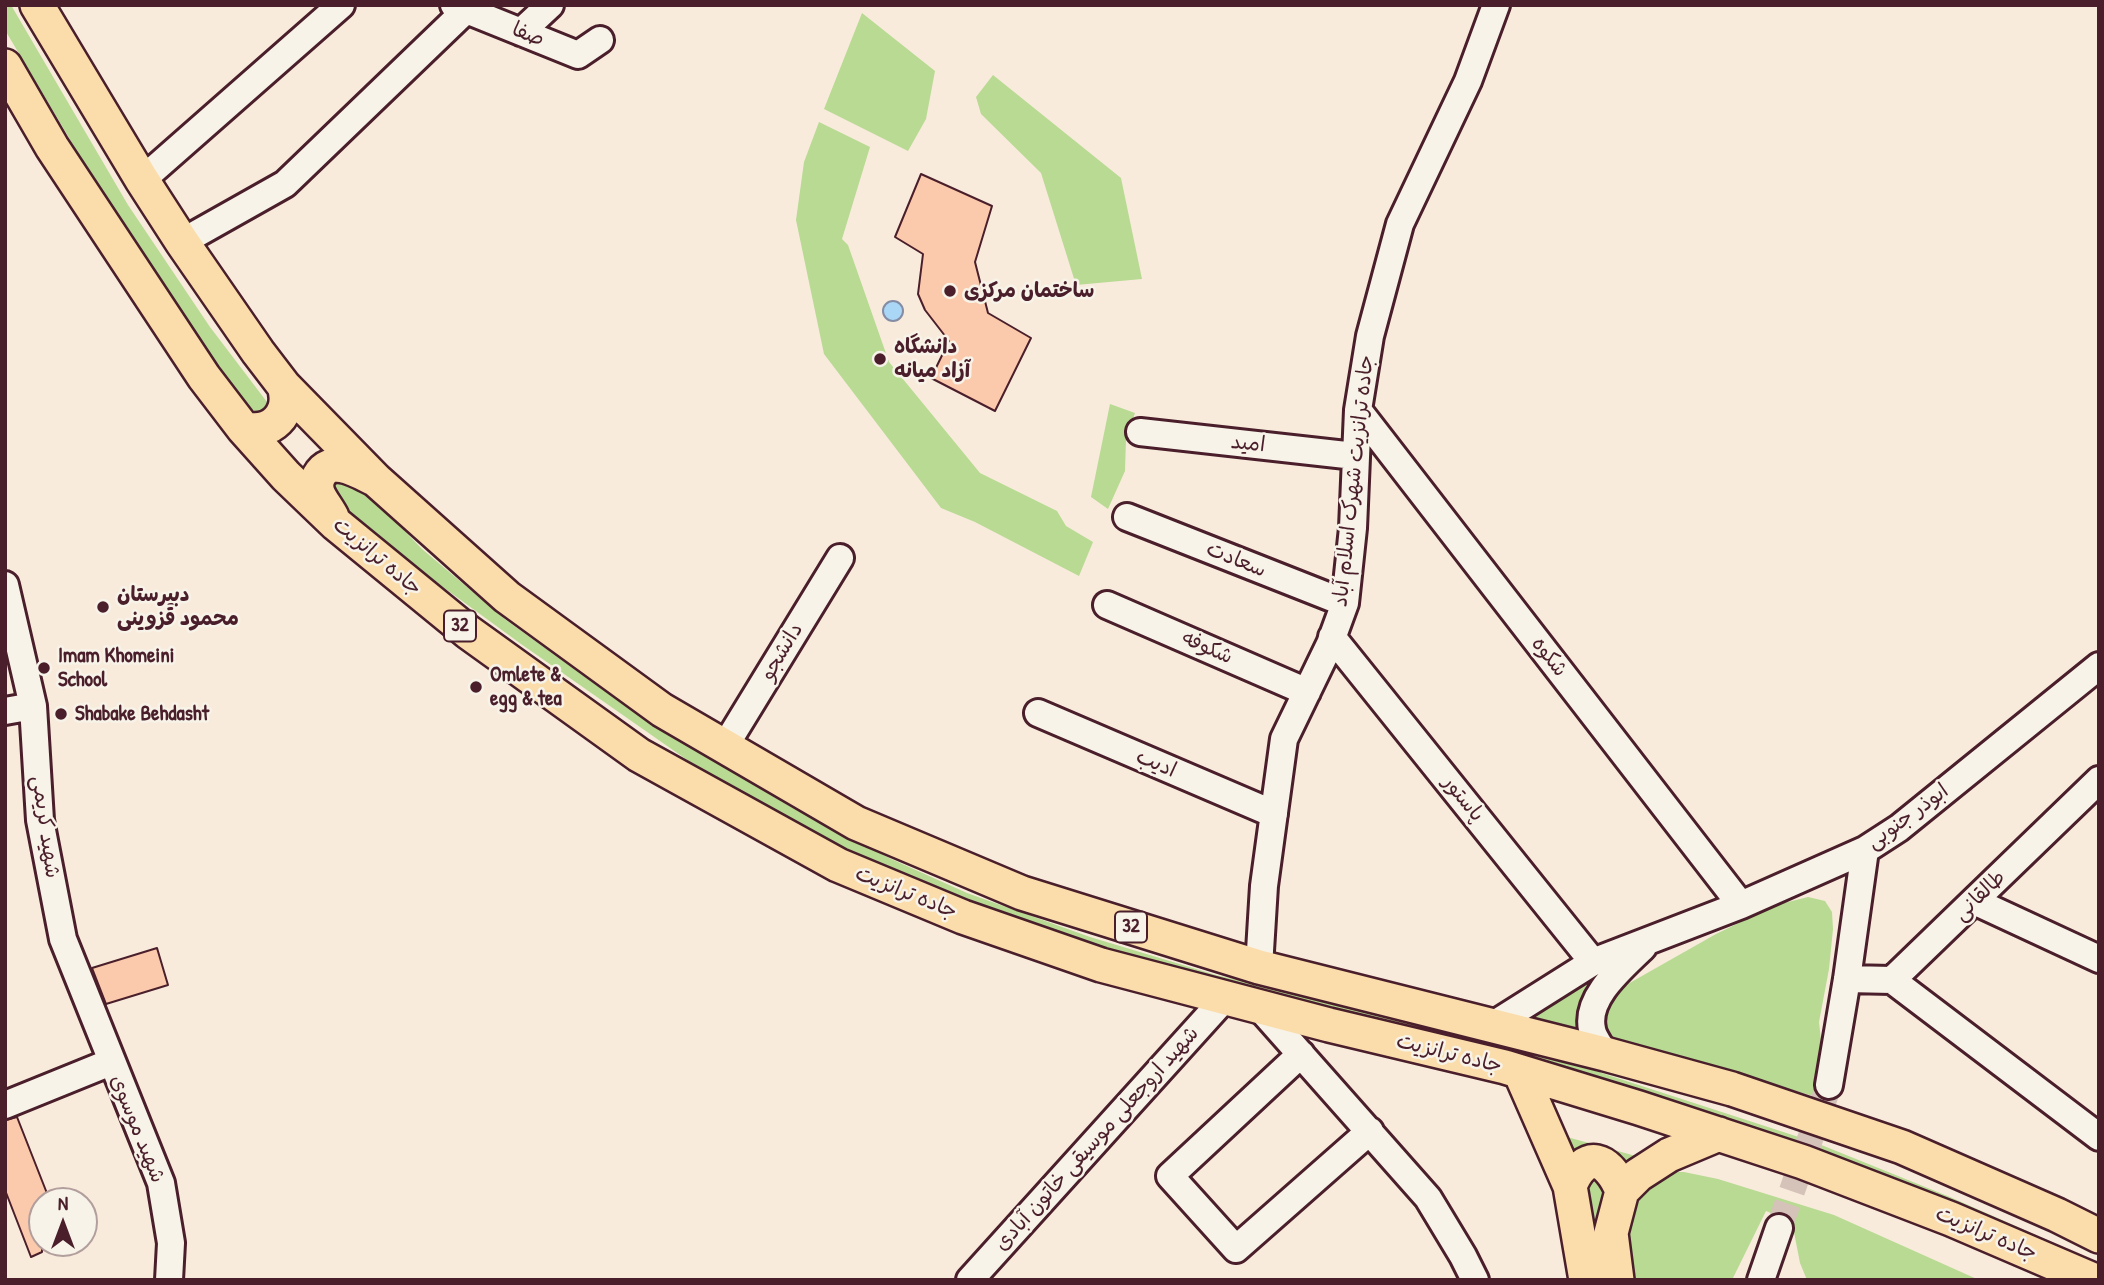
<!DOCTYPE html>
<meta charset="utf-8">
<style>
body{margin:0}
#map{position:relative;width:2104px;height:1285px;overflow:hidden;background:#f8ebdc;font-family:"Patrick Hand",sans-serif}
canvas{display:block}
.frame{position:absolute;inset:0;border:7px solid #4a1f2b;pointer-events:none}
.north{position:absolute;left:28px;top:1187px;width:70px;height:70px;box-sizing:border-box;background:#f7f3e8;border:2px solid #b29e9c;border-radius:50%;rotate:0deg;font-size:19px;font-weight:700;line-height:28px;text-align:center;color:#4a1f2b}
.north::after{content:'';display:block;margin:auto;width:24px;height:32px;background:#4a1f2b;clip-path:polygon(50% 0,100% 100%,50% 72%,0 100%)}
</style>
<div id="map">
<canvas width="2104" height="1285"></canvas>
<div class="frame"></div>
<div class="north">N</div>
</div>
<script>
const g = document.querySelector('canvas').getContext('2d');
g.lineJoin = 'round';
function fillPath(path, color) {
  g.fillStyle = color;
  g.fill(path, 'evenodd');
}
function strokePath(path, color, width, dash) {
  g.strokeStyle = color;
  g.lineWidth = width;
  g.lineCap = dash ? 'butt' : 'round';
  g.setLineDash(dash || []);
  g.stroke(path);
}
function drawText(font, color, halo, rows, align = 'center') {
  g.font = font + ' "Patrick Hand","Playpen Sans Arabic",sans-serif';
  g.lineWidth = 5;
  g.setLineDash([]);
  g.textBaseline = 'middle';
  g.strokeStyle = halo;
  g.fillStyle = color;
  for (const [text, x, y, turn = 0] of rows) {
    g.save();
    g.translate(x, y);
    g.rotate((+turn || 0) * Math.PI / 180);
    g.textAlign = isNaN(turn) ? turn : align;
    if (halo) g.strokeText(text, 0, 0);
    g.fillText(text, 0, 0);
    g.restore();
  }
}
const green = new Path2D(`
 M5,5h6l117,200 82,122 57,75 2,5 -9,7 -13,-7 -93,-126 -149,-251z
 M862,13l73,58 -9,48 -18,32 -84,-42z
 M993,75l128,103 21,101 -66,6 -35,-112 -60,-59 -5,-17z
 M819,122l51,25 -28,92 6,6 41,117 91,111 77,38 9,15 27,16 -14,34 -104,-54 -34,-14 -117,-154 -28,-134 8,-58z
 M1110,404l25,9 -9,26 -1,32 -17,38 -17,-12z
 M330,477l28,6 64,66 84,71 125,90 158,96 100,52 78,35 123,44 126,38 321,77 277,90 136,55 149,66v12l-918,-301 -166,-52 -149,-62 -173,-96 -172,-120 -89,-65 -94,-76z
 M1808,897l17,4 7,11 1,17 -4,40 -10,53 3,28 -9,46 -82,-24 -127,-33 -4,-7 6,-26 13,-17 97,-55 60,-29z
 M1607,962l-23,78 -72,-19z
 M1567,1137l76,21 -12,9 -56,-6z
 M1595,1168l10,12 -5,100 -14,-89z
 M1666,1172h18l34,7 116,36 145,65h-172l-7,-17 -8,-41 -26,-11 -34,69h-100l-7,-30 7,-55z`);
const water = new Path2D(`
 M883 311a10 10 0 1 1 20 0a10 10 0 1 1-20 0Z`);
const building = new Path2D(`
 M921,174l71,32 -17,56 13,51 43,25 -36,73 -64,-33 18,-37 -24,-31 -7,-16 5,-40 -28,-17z
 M157,948l11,37 -62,19 -14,-36z
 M17,1117l33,84h-8v51l-11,5 -26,-67v-70z`);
const minorTunnel = new Path2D(`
 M1779,1228l50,-143`);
const minor = new Path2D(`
 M454,5l124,50 22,-15
 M521,32l29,-27
 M142,180l199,-175
 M182,242l103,-58 181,-174
 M1358,410l383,495
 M1140,432l215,24
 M1127,517l218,86
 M5,585l28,121 7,114 23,119 98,244 10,60 -2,37
 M1107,605l200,87
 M1332,637l261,325
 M5,711l28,-5
 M1038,713l236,101
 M725,746l115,-188
 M1974,901l125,58
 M1259,967l5,-81 20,-147 46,-95 15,-41 8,-75 5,-118 12,-74 30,-112 68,-143 28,-76
 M1847,979l45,1 207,-200
 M1892,980l207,157
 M1258,1006l170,192 35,58 12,24
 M1493,1025l100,-63 148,-57 124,-55 34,-22 200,-162
 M1301,1054l-131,122 66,73 134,-118
 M1605,1054c-4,-7 -12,-17 -13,-25 -7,-32 31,-62 51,-82
 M1829,1085l18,-106 18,-129
 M5,1105l106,-43
 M970,1280l255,-282
 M1761,1280l18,-52`);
const major = new Path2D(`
 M37,5l105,175 40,62 76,110 26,34 92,94 131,117 155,113 194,113 166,70 237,74 346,87 127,35 170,58 155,68 42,21
 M5,66l47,81 152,230 39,51 43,48 50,48 132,108 171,123 199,110 125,52 138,48 228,60 176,42 134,41 164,54 148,57 142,61
 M243,428c28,8 50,-14 41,-42
 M332,517c-4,-8 -11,-16 -14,-24 -2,-6 -2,-11 1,-17 12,-22 39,-5 55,3
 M1520,1072l50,114 16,94
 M1570,1186c15,-38 39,-28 52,5
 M1617,1280l-6,-47 11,-42 16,-16 31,-20 50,-21`);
const markers = [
 [950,291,7,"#4a1f2b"],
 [880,359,7,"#4a1f2b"],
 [103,607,7,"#4a1f2b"],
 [44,668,7,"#4a1f2b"],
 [476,687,7,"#4a1f2b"],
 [61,714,7,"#4a1f2b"]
];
const shields = [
 [460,626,32],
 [1131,927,32]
];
const shieldNames = [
 ["32",460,626],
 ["32",1131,927]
];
const streetNames = [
 ["صفا",528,35,22],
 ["امید",1248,444,6],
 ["جاده ترانزیت شهرک اسلام آباد",1354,481,-84],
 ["جاده ترانزیت",377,557,40],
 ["سعادت",1236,560,22],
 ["شکوفه",1207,648,24],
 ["دانشجو",782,652,-59],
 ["شکوه",1549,657,52],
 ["ادیب",1156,764,23],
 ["پاستور",1463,799,51],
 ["ابوذر جنوبی",1908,817,-36],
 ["شهید کریمی",45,827,82],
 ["جاده ترانزیت",906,893,22],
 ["طالقانی",1980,896,-44],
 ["جاده ترانزیت",1449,1054,14],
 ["شهید موسوی",137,1129,68],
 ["شهید اروجعلی موسیقی خاتون آبادی",1097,1139,-48],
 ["جاده ترانزیت",1986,1234,23]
];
const poiNames = [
 ["ساختمان مرکزی",964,291],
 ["دانشگاه",894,347],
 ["آزاد میانه",894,371],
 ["دبیرستان",117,595],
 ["محمود قزوینی",117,619],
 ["Imam Khomeini",58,656],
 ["School",58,680],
 ["Omlete &",490,675],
 ["egg & tea",490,699],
 ["Shabake Behdasht",75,714]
];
fillPath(green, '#b8da93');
fillPath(water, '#abd7f7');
strokePath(water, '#848da5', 2);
fillPath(building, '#fbc9ab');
strokePath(building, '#4a1f2b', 2);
strokePath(minorTunnel, '#d5c2b9', 26, [26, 13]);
strokePath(minor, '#4a1f2b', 32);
strokePath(major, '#4a1f2b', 38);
strokePath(minor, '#f7f3e8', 26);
strokePath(major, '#faddab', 33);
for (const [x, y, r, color] of markers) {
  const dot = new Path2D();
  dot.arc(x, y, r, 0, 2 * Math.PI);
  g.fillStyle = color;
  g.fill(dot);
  strokePath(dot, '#f7f3e8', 2.5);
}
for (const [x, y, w] of shields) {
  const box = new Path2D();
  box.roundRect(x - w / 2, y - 15.5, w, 31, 5);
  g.fillStyle = '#f7f3e8';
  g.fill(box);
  strokePath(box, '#4a1f2b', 2);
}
drawText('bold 19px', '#4a1f2b', null, shieldNames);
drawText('21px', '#4a1f2b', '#f7f3e8', streetNames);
drawText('bold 21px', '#4a1f2b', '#f7f3e8', poiNames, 'left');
</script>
